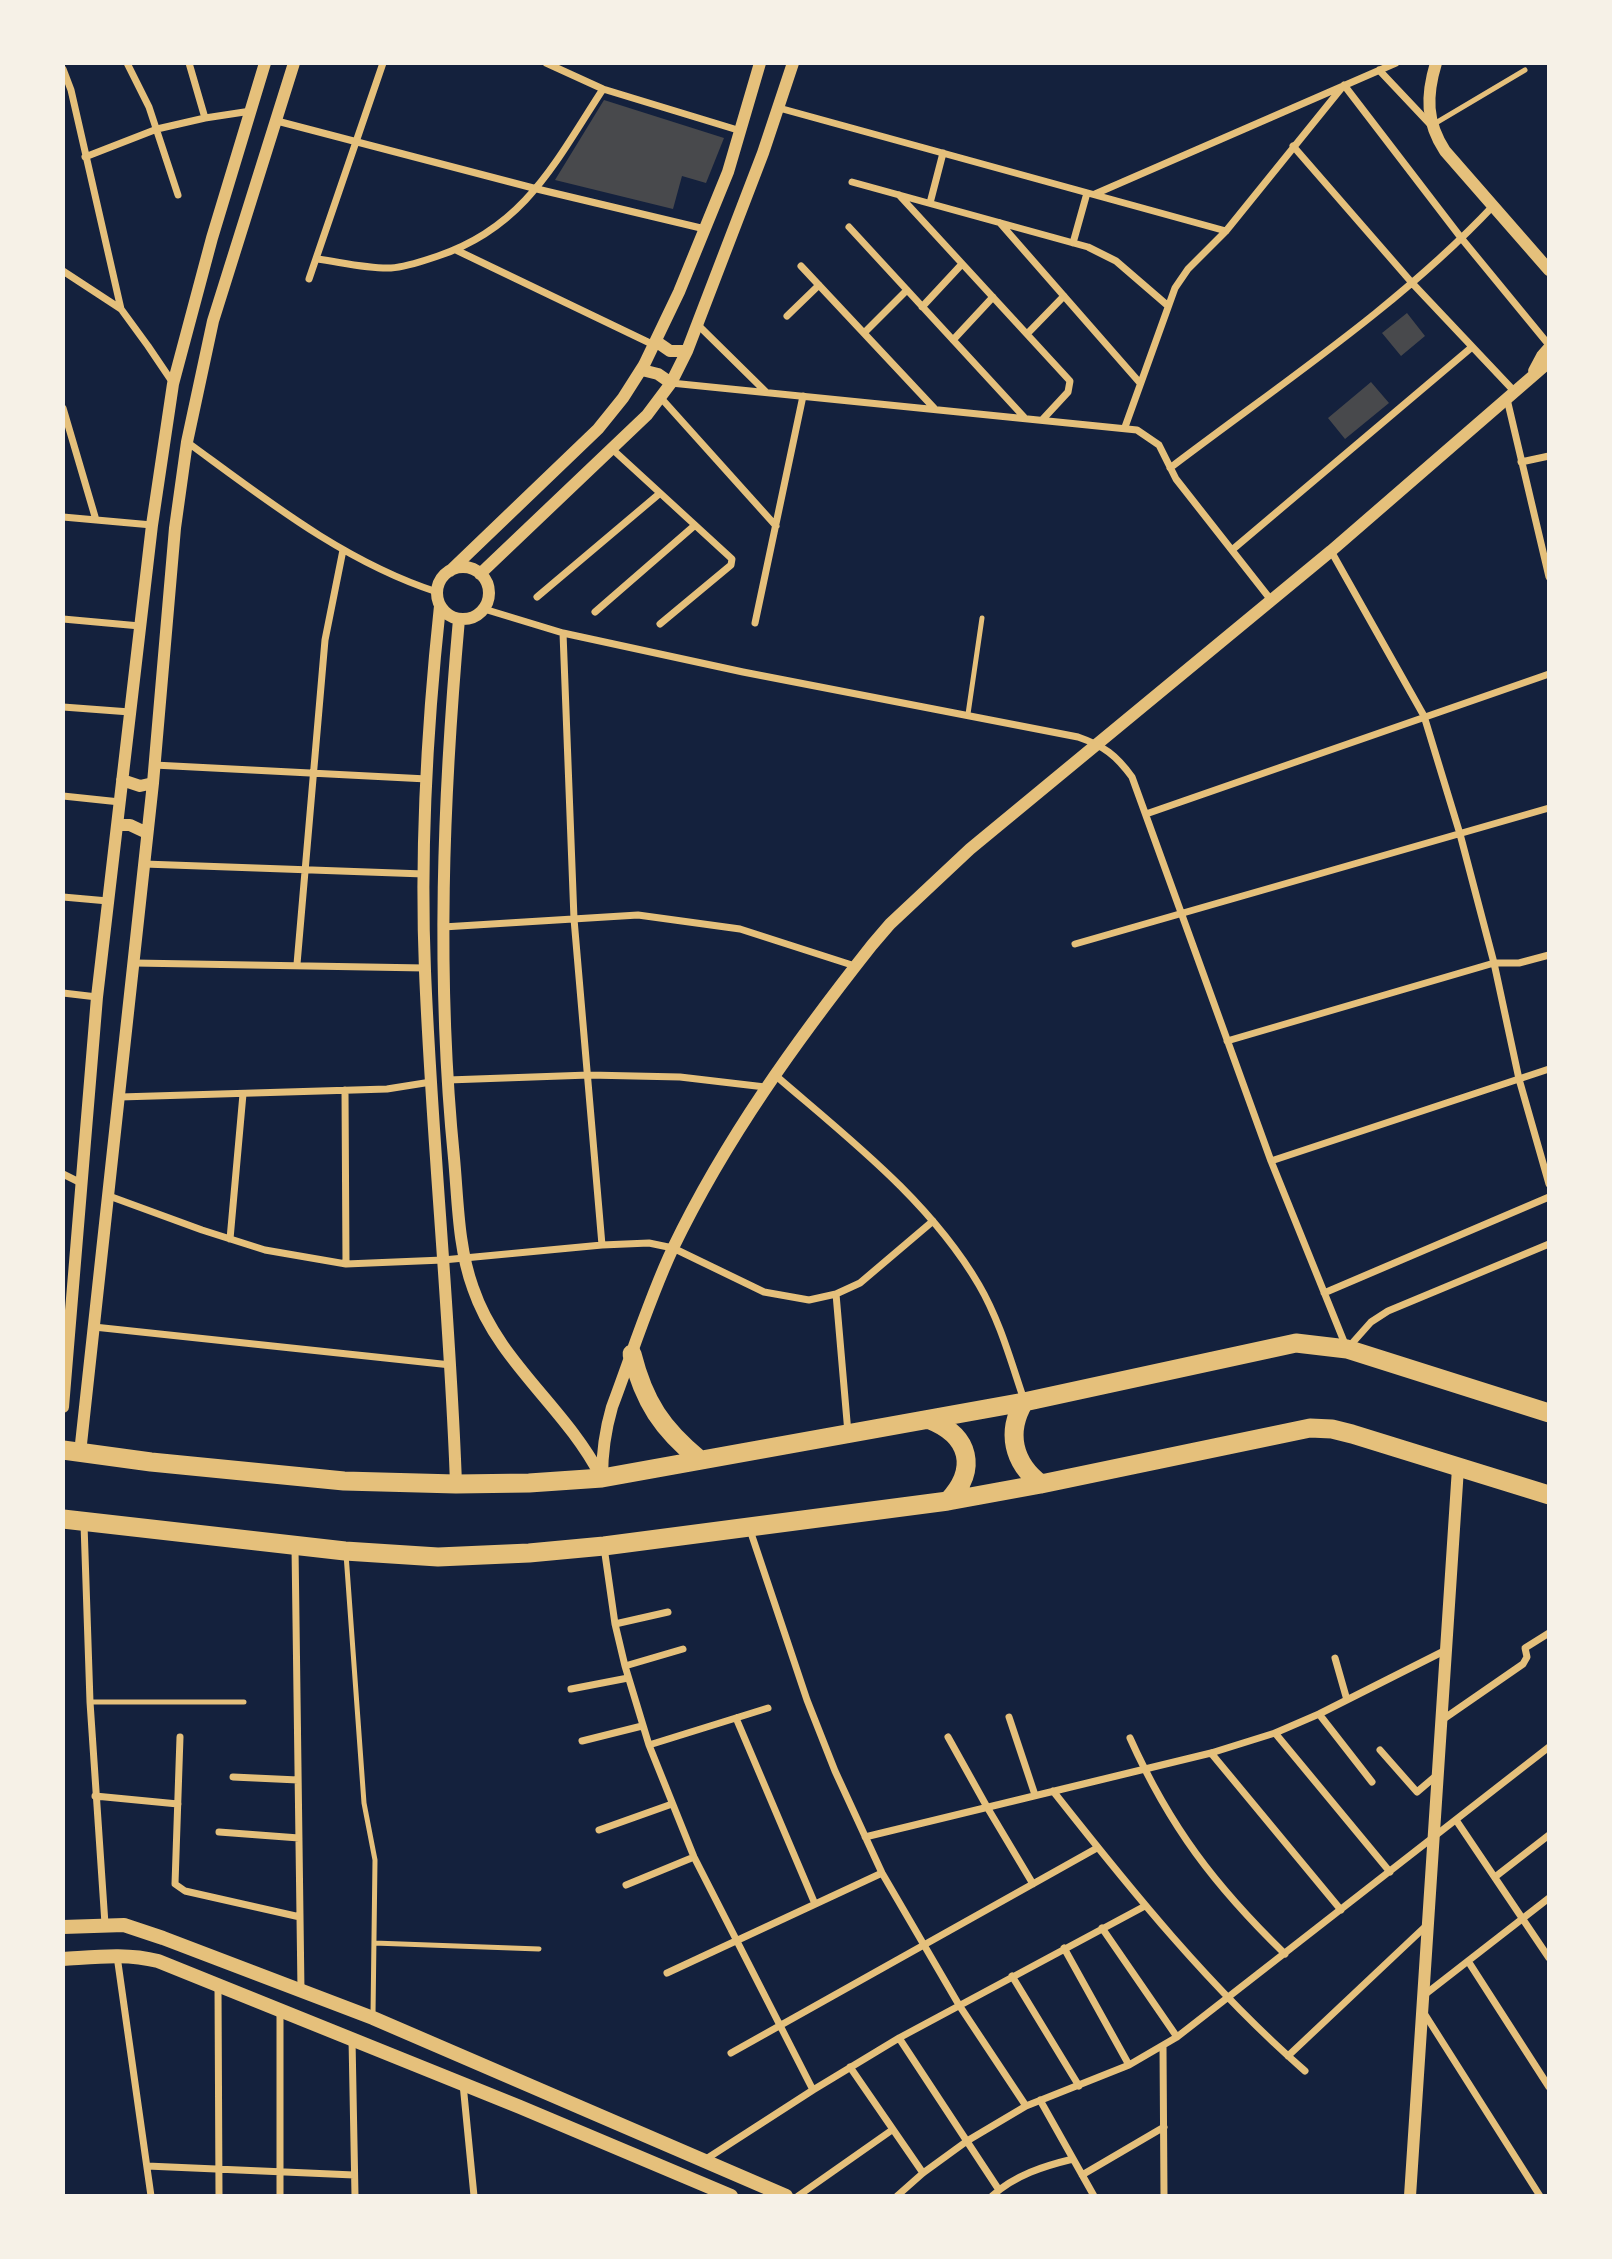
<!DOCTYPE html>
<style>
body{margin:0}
#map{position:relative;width:1612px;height:2259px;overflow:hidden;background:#14213d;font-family:Inter,sans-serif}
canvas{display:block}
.frame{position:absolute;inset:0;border:65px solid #f6f1e7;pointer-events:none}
</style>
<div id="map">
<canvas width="1612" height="2259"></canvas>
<div class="frame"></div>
</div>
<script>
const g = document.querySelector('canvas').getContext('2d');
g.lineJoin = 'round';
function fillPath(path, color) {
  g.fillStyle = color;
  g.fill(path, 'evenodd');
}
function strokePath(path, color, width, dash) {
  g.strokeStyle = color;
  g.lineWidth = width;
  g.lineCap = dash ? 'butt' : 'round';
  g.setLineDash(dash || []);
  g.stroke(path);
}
const building = new Path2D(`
 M604,100l120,38 -18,45 -24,-7 -9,33 -118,-29z
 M1407,313l18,23 -24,20 -19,-23z
 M1371,382l18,21 -44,36 -17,-21z`);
const service = new Path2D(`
 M1434,124l91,-54
 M968,714l14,-96
 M346,1554l18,249 11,57 -2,155
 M90,1702h154
 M374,1943l165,6`);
const minor = new Path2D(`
 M127,63l22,44 29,88
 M189,63l16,55
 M546,63l57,26 138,42
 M63,69l8,21 50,219
 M1379,70l50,53
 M779,108l447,123
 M277,121l260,68 168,40
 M1293,146l120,138 101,107
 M85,157l72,-28 48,-11 46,-7
 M852,182l236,65 28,14 51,44
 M1095,194l301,-131
 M899,195l171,186 -2,11 -25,27
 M930,203l13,-50
 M1000,223l140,160
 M849,227l175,190
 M1073,243l14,-50
 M456,250l198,95
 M317,259c23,3 50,10 74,9 16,-1 32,-7 47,-12 87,-29 118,-95 165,-167
 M801,266l133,142
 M63,271l58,38 27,37 25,37
 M309,279l74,-216
 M922,307l40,-43
 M787,316l32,-31
 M697,324l69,68
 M864,333l43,-43
 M1027,334l37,-38
 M953,340l40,-43
 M671,383l466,47 22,15 17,34 95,121
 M661,398l115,128
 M1507,399l42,178
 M63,408l33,112
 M1125,427l50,-139 13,-19 38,-38 118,-146 118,154 87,106
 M187,442c78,57 157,120 250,150
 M611,448l121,111 -1,6 -71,59
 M1521,462l28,-6
 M1170,468c109,-83 229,-162 323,-262
 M63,517l89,8
 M1232,550l240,-203
 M1331,551l93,165 36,118 34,129 25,116 30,105
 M537,597l122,-103
 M484,609l79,24 180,39 335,65c26,9 38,18 54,40l139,384 76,188 24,-27 17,-11 161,-67
 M595,612l99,-86
 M63,619l77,7
 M755,623l48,-227
 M563,633l11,286 28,326
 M63,707l67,5
 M154,765l273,14
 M63,796l57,6
 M1146,814l403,-140
 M144,864l280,10
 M63,897l45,4
 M443,927l195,-12 102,14 115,37
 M1075,944l474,-136
 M134,963l291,5
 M297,964l28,-324 18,-90
 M63,993l34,4
 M1227,1041l267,-78h25l30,-8
 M775,1075c74,64 154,125 204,210 21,36 32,77 45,115
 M448,1080l141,-5 91,2 85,10
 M345,1090l1,174
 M120,1097l267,-8 44,-7
 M1271,1161l278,-92
 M63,1174l18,9
 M109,1196l93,34 63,20 81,14 97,-4 159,-15 47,-2 24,5 91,44 45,8 27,-6 24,-11 73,-62
 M230,1239l13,-145
 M1324,1293l225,-96
 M836,1294l12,139
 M94,1327l357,38
 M84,1524l6,178 15,222
 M750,1530l57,170 28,71 47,102 77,132 67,101
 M295,1547l6,443
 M604,1547l11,77 10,42 24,79 45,112 119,233
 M615,1624l53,-12
 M1335,1658l12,42
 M625,1666l58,-17
 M571,1689l57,-11
 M1319,1714l53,68
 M1009,1717l26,78
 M736,1718l79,186
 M1442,1720l81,-56 4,-7 -2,-9 24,-15
 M1275,1733l115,139
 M180,1737l-5,147 10,7 115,26
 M948,1737l39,70 46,77
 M1130,1738c40,89 85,148 155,216
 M582,1741l60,-15
 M649,1745l119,-37
 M1380,1750l37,42 20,-17
 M1211,1753l130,157
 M233,1777l65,3
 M1053,1791c78,99 157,197 252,280
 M95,1796l83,8
 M1456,1820l93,138
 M599,1830l73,-26
 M219,1832l80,6
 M865,1837l346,-84 64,-20 44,-19 127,-64
 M1495,1877l54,-42
 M626,1885l68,-28
 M1102,1928l75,109
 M1064,1948l65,117
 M117,1956l34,240
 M1468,1961l81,126
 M667,1973l215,-100
 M1012,1976l67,110
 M218,1986l1,210
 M1423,1996l126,-98
 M1424,2013l116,183
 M899,2038l100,152
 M352,2039l3,157
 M1163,2046l1,150
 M731,2053l366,-205
 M1288,2056l139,-131
 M850,2067l73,106
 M463,2084l11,112
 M1040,2100l54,96
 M703,2161l110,-71 86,-52 246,-132
 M147,2166l207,9
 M1082,2175l82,-48
 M280,2196v-185
 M798,2196l94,-66
 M897,2196l26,-23 44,-32 59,-35 103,-41 48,-28 372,-290
 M992,2196c23,-21 52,-30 81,-37`);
const tertiary = new Path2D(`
 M1436,63c-10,33 -10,59 9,88l104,119
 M657,342l13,9h17
 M642,370l16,4 13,9
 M1534,371l8,-15 7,-8
 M437 593a26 26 0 1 1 52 0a26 26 0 1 1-52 0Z
 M450,571l148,-142 25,-31 21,-33 35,-73 49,-120 32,-109
 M480,574l167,-159 24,-32 16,-32 76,-198 30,-90
 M440,606c-13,121 -20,244 -15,365 7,171 25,342 31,513
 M459,619c-16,179 -23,359 -5,539 4,43 4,89 19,130 25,74 92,119 127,187
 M122,780l18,6 13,-3
 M117,825h13l17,8
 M63,1407l34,-410 55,-472 21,-141 39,-146 53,-175
 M80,1453l73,-670 22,-255 12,-86 26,-121 81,-258
 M602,1478c0,-25 3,-47 10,-71 20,-53 37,-108 61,-159 53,-110 124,-208 199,-303l18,-21 80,-75 361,-298 218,-189
 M1410,2196l48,-728`);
const secondary = new Path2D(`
 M63,1927l61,-2 39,13 210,80 413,178
 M63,1959c33,-2 63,-6 95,2l362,146 211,89`);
const trunk = new Path2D(`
 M632,1354c12,48 30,75 68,106
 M1024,1402c-18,30 -11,61 17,82
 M930,1420c40,16 48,49 18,81
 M63,1450l88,12 193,19 112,3 73,-1 73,-5 422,-76 272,-59 51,6 202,64
 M63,1519l282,32 93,6 91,-4 75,-7 344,-45 93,-17 269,-56 22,1 20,5 197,61`);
fillPath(building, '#48494c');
strokePath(service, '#e5c07b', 5);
strokePath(minor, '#e5c07b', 7);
strokePath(tertiary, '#e5c07b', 12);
strokePath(secondary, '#e5c07b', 14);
strokePath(trunk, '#e5c07b', 19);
</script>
